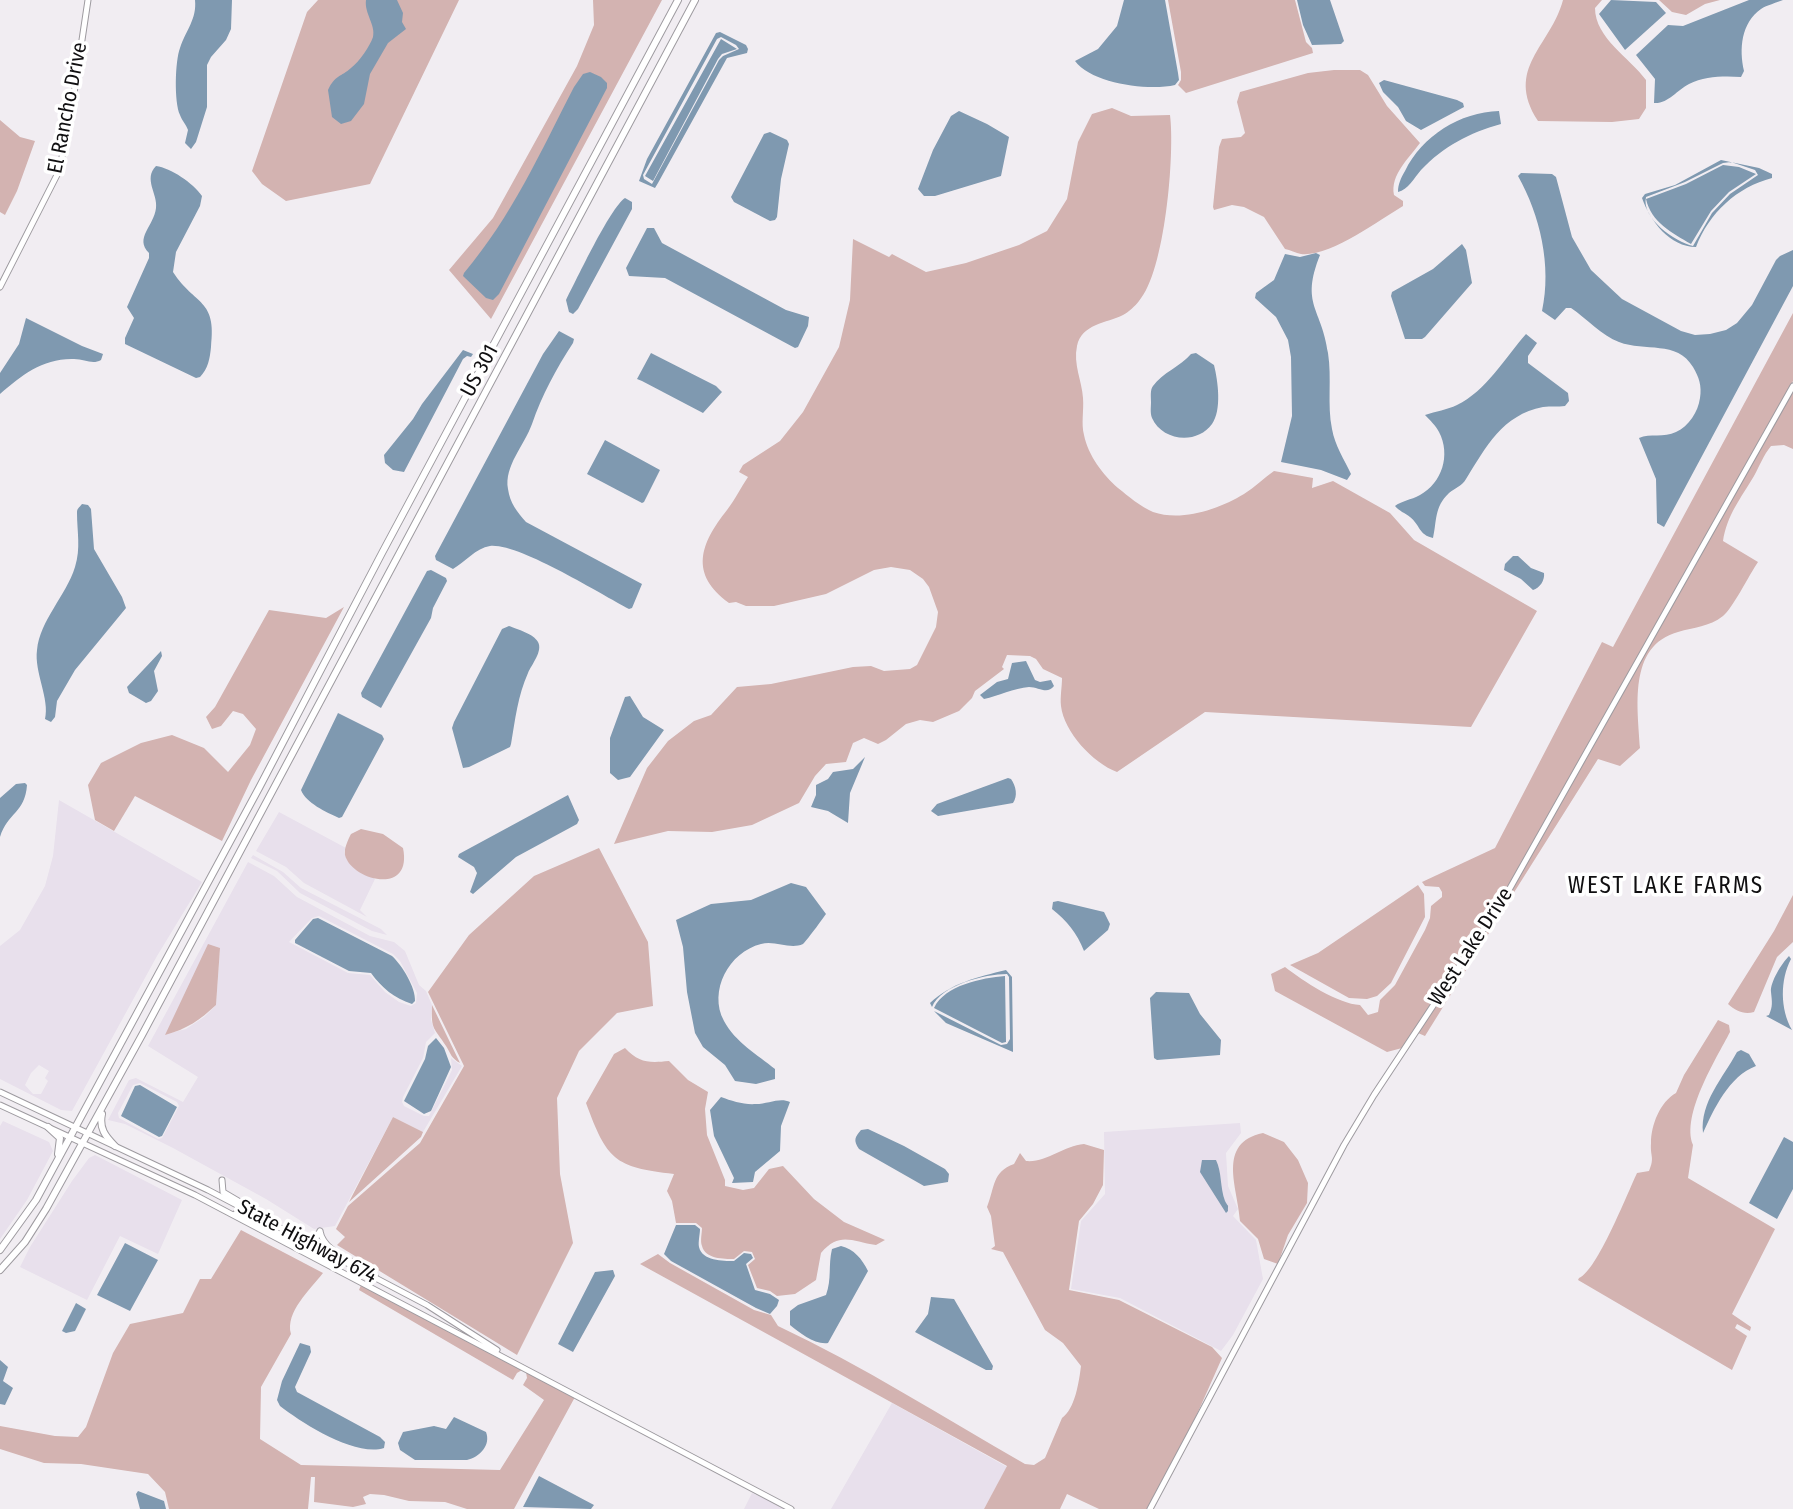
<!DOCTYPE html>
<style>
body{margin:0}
canvas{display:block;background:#f1edf2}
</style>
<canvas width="1793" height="1509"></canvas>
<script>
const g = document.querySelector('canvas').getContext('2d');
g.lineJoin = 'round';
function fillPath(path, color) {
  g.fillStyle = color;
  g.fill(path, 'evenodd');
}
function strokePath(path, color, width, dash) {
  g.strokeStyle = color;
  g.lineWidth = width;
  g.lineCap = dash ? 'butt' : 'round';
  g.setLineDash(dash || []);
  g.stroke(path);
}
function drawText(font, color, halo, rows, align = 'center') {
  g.font = font + ' "Fira Sans Condensed",sans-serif';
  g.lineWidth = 7;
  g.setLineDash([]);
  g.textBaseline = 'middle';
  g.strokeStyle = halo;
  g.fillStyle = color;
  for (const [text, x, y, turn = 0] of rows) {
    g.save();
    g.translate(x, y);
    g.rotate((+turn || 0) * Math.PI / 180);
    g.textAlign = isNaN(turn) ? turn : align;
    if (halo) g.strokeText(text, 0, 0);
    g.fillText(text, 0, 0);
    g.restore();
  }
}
const built = new Path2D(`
 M59,800l143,82 -45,74 -85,155 -11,-1 -61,-31v-133l20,-16 25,-44 8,-30zM39,1065l10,6 -4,7 3,3 -7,13h-8l-8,-9 6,-12z
 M279,812l67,36 -2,4 3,8 28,19 -15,31 7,7 -63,-34 -18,-16 -30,-16z
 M253,855l30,17 18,16 80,41 6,6 -15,-4 -72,-38 -23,-22 -26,-13z
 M248,862l26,14 23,21 73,39 24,6 11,9 14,34 7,6 6,14 -1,15 4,13 -9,9 -3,16 -20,39 -1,5 2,4 20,10h5l23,-46 -1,-12 11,8 -39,66 -30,-15 -58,109 -21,3 -48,-30 -93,-51 -48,-24 -17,-4 21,-40 7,-2 47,24 15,-25 -50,-31zM319,916l74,38 7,7 17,32 -1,10 -5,3 -12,-4 -14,-10 -15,-17 -22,-2 -59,-31 23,-24zM220,948l-4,57 -12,12 -18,12 -20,5zM140,1083l37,19 2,4 -17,32 -4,1 -39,-21 -1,-5 15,-28z
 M3,1121l46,21 4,9 -26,49 -27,39v-113z
 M1240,1123l1,10 -15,20 2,33 10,23 -5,7 23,24 7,39 -30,56 -12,16 -101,-53 -49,-9 10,-68 24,-27 -1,-62z
 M95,1155l87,45 -24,54 -38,-18 -33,64 -67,-33 10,-20 42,-66 17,-23z
 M892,1403l115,64 -23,42h-153z
 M752,1493l25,11 9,5h-42z`);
const green = new Path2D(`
 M318,0h141l-89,184 -84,17 -24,-17 -10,-13 55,-159z
 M593,0h69l-171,319 -42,-49 44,-52 84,-152 17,-41z
 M1168,0h127l11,42 6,6 1,5 -127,40 -8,-8 3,-5v-8z
 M1563,0h39l-7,8c0,30 35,50 51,72v28l-7,11 -27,3 -74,-1c-34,-53 13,-75 25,-121z
 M1659,0h61l-15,4 -19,11 -14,-3z
 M1334,70h26l8,5 19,31 33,37c-11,15 -30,32 -26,52l9,6v5c-25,15 -73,51 -102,48 -5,-1 -11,-4 -16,-5l-21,-32 -20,-10 -12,-2 -18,5 -1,-3 6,-60 3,-8 19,-2 4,-4 -8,-31 3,-10 68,-19z
 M1112,108l19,8 39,-1c5,39 -5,157 -31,186 -4,5 -10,11 -16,14 -16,8 -42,9 -46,31 -4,18 5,35 6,52 1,13 -2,25 1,37 4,20 19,40 34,53 10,8 23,19 35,24 29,10 66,-3 91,-18 11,-7 20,-16 30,-23l39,7 -1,10 21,-7 57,32 24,27 123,71 -66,116 -266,-15 -88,60c-24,-9 -53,-40 -56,-66 -1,-9 1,-19 1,-28l-19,-9 -7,-10 -6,-3 -23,-1 -5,12 2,2 -29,22 -3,7 -13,13 -26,11 -13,-2 -14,4 -20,16 -8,4 -14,-6 -11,5 -7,19 -20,2 -11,12 -16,27 -47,22 -40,7 -44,-1 -54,13 33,-76 21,-27 26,-20 17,-6 26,-28 34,-3 82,-17 18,-1 13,5 26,-2 7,-4 19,-38 2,-15 -9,-25 -6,-8 -13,-9 -19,-3 -17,3 -48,24 -52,12h-28l-10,-4 -7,1c-40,-29 -29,-59 -2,-93 8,-10 14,-23 21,-33l-9,-5 4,-7 37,-24 23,-29 36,-65 11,-47 3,-61 36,18 3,-3 34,18 40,-9 53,-18 28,-14 20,-32 11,-57 14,-28z
 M0,120l20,17 15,4 -18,50 -12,24 -5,-3z
 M1793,313v68l-289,513 -28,45 -74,109 -15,4 -112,-61 -4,-17 14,-7c18,14 53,37 75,38l8,10 10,-3 2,-12 15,-15 30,-55 5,-12 1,-12 11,-9v-5l-3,-5 -14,-1 -3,-4 73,-34 107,-206 11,5z
 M1793,391v58l-9,-4 -13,1c-8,10 -11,19 -17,30 -13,22 -27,39 -31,65l35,21c-9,13 -25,46 -35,54 -14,11 -29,11 -45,16 -51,14 -40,77 -38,116l-20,18 -22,-7 -85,135h-4z
 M344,607l-93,173 -29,61 -87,-45 -21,35 -19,-11 -7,-35 13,-22 40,-20 31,-8 32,13 24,24 22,-27 6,-16 -13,-15 -10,-3 -12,15 -9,3 -6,-12 9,-10 54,-97 57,8z
 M361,829l22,5 20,14c10,49 -52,32 -58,7 -1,-7 3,-15 6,-21z
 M599,848l49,94 5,64 -36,7 -38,38 -22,47 3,76 13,69 -56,112 -180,-110 8,-8 -9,-8 12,-23 72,-63 44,-77 -36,-74 41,-57 65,-59z
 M1418,885l6,9 1,23 -34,66 -14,13 -10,3 -18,-1 -59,-33 28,-12z
 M1793,895v47l-16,15 -23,55c-10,3 -18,-1 -26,-8l46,-73z
 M1505,901l2,3 -82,132 -7,-3z
 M208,944l12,4 -4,57c-16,15 -29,24 -51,30z
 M432,1005l28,58c-9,-5 -9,-9 -14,-17 -12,-19 -15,-15 -14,-41z
 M1718,1020l11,5 1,7c-14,27 -49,83 -37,113l-5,33 87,51 -43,85 19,13 -1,4 -13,-7 -2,4 12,8 -15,34 -154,-90 1,-2c18,-7 48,-84 58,-105l12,-2c6,-14 1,-14 2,-28 0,-18 9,-41 25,-50l8,-18z
 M625,1048c14,15 24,15 44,13l19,19 20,12 -3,17 2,26 18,45v6l18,4 11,-2 15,-19 14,-3 31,33 30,23 41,18 -9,5c-24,-3 -36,-14 -55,8l-5,27 -21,14 -18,2 -7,-5 -13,-3 -9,-23 7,-6 -3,-7 -8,-1 -10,8c-10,0 -29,0 -32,-13 -2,-5 0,-13 0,-18l-6,-5h-20l-4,-22 -5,-10 7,-17c-60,-7 -67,-14 -88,-71l28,-49z
 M393,1117l30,15 -2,5 -72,65z
 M1263,1133l21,9 14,18 10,23 -1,20 -19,32 -10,29 -14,-5 -6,-20 -18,-18c-2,-33 -24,-78 23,-88z
 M1084,1144l20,6 -1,35 -10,19 -14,17 -10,69 50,10 93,47 10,11 -28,63 -47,88h-48l-32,-15 -7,15h-76l23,-43 -367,-202 18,-10 12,9 84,47 17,5 7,11c85,40 165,91 247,138l9,1 11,-7 17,-40c13,-9 17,-36 19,-52l-18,-23 -18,-13 -42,-78 -12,-3 4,-3 -4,-30 -4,-9c8,-20 5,-35 27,-43l6,-11 6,8c20,2 37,-15 58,-17z
 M241,1230l82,43c-13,17 -38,39 -32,61l-30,53 -1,52 41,26 199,5 44,-70 -21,-15 4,-7 -1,-6 49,25 -61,112h-47l-22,-7 -36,-1 -25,-6 -14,-1 -7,3 3,7 -13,3 -39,-5 1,-25h-4l-3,32h-139l-4,-17 -17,-18 -67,-10 -37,-1 -44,-14v-23l55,10 23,1 8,-10 27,-74 17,-29 53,-11 17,-34h11z
 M361,1285l161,85 -5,3 -4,7 -154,-90z`);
const water = new Path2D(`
 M195,0h37l-1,29 -5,11 -15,17 -4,8v42l-11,35 -5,7 -6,-6 3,-13c-2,-6 -6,-9 -8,-15 -6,-13 -5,-54 0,-67 6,-18 17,-29 15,-48z
 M366,0h31l6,13 -1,9 4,7 -18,14 -18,31 -6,30 -13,17 -10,3 -9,-7 -4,-27c7,-15 13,-13 23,-22 8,-6 19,-22 22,-31 3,-12 -9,-24 -7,-37z
 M1124,0h41l13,73 1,7 -4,5c-26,6 -83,-1 -100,-24l23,-12 19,-23z
 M1297,0h33l14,41 -3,3 -29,1 -9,-20z
 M1611,0l45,2 10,11 -41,37 -26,-36z
 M1749,0h34c-7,3 -16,5 -22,9 -20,14 -22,40 -17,62l-3,6c-17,-1 -36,-1 -52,7 -12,6 -21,20 -35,19l1,-24 -19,-24 32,-30 15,1z
 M720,32l26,13 2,4 -1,4 -20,5 -69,125 -3,5 -16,-7 8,-22 69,-126zM721,37l15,8 3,4 -16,7 -4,4 -67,124 -8,-5 -1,-4 74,-136z
 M721,39l16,10 -15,5 -4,5 -65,122 -8,-5z
 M590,72l11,5 6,6v5l-108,206 -6,6 -7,-2 -23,-22 1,-3c48,-57 76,-120 110,-186l9,-13z
 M1384,80l73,20 6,3 1,4 -43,23 -15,-9 -8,-14 -15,-15 -4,-9z
 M959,111l28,13 22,13 -8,39 -66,20h-11l-6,-7 15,-39 18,-34z
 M1499,111l2,13c-32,9 -57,22 -80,46 -7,8 -13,20 -23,22 0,-8 3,-14 7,-21 17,-35 55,-59 94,-60z
 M770,132l17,8 2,4 -8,35 -4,38 -2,3 -5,1 -36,-19 -3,-5 33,-63z
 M1721,160l38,8 13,6v4c-35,9 -63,35 -76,69 -26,0 -46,-26 -54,-49l3,-4 30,-9zM1731,162l24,8 3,5 -28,19 -18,19 -19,33c-18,-4 -52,-28 -47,-49l39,-15 38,-19z
 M1723,165l16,2 17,7 -27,18 -18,19 -20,33c-19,-11 -40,-22 -45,-45l40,-15z
 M156,166c15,2 37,17 46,30l-2,10 -24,46 -3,20c22,34 44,26 38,75 -1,11 -3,22 -11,30l-4,1 -71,-34v-6l9,-20 -7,-11 22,-49v-5c-15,-15 5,-27 7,-45 2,-14 -13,-29 0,-42z
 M1521,173l31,1 4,3 16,60 19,33 31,29 59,32 14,4 15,-1 16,-4 11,-7 15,-18 24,-45 4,-4 13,-6v36l-129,241 -7,-4 -1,-44 -17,-41c11,-5 25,0 37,-6 13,-6 22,-20 24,-34 2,-12 -1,-21 -7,-31 -16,-27 -48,-15 -74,-25 -17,-6 -33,-24 -48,-34h-5l-11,12 -13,-9c10,-45 -2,-96 -24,-135z
 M625,198l7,4v7l-54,100 -5,5 -4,-2 -3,-12c11,-21 44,-92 59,-102z
 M647,228h7l8,15 124,67 23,7 -1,9 -10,21 -3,1 -130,-70 -36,-2 -3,-8z
 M1462,244l4,6 6,33 -47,54 -3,2h-17l-14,-43 1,-4 41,-23z
 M1316,253l4,2c-20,50 2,53 8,98 4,25 -1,52 4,76 3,17 12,30 19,45l-4,6 -26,-10 -40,-8 11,-46 -1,-59 -3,-17 -12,-23 -21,-19 1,-5 18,-13 11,-26 15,3z
 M26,318l56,28 21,8 -2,6c-9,5 -16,-1 -27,-1 -31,-1 -52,16 -74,35v-21l19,-29z
 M559,331l15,8 -1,4c-17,26 -31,52 -41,81 -8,22 -28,42 -24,65 2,14 9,23 18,33l116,62 -10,24 -3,1c-29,-15 -110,-66 -139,-63 -14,2 -25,16 -37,23l-17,-9 -1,-4 108,-202z
 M1526,334l11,9 -9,13v7l40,30 1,8 -4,5c-7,1 -14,0 -22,1 -41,8 -57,40 -77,72 -4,7 -11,9 -17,14 -15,14 -12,28 -16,45 -14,-3 -13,-13 -23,-21 -5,-4 -11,-6 -15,-11 6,-5 16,-6 25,-11 22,-12 31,-40 19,-63 -3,-6 -9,-12 -14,-17 11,-4 22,-5 32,-10 29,-14 48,-47 69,-71z
 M463,350l10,4 -2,3 -4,-1 -4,3 -59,113 -11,-2 -8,-7 -1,-8 29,-36 9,-15z
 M651,353l65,33 6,6 -19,21 -61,-32 -5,-2z
 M1196,353l18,12c4,16 8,45 -2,59 -15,21 -50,17 -60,-6 -2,-5 -1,-11 -1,-16 0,-6 -1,-12 2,-16 9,-13 28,-20 38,-32z
 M605,440l55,30 -16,32 -2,1 -55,-29z
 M82,504l6,1 3,4 3,40 28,48 4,11 -51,62 -18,31 -2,16 -4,5 -6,-3c5,-20 -11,-47 -8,-69 3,-30 29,-54 38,-83 6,-19 2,-35 2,-54 0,-5 2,-5 5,-9z
 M1513,556h5l13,12 13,5c1,7 -4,15 -11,17l-12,-11 -17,-9 1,-6z
 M431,570l15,8 1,3 -14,27 -2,10 -50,90 -19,-11 -1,-4 66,-122z
 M509,626c8,3 25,8 29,16 5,9 -6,22 -10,31 -10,22 -13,47 -17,71l-1,3 -41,20 -6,1 -11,-40 2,-6 48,-93z
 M161,651l1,5 -8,15 4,20 -7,10 -5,2 -17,-10 -2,-6z
 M1026,661l9,19 5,2 11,-2 3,6c-7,9 -15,1 -25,1 -15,1 -31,9 -45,12l-4,-4 17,-13 11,-3 4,-16z
 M630,696l13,21 21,13 -34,47 -12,3 -8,-7v-35l15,-41z
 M338,713l44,22 2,4 -42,78 -3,1c-13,-6 -33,-15 -38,-28z
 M865,757l-15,36 -2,30 -20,-12 -17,-4 5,-12v-10l12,-6 5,-7 20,-3z
 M1008,778l3,1c5,7 7,17 2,24l-75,13 -7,-5 6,-7z
 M25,783l2,2c-2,28 -19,27 -27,52v-39l16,-14z
 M568,795l11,25 -2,4 -61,33 -43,37 -3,-2 7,-19 -3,-6 -16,-10 1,-3z
 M791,883l15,4 20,27c-2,3 -21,29 -23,30 -13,6 -28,-4 -42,0 -32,8 -53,47 -37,77 11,21 34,34 51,48v10l-19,5 -21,-3 -10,-16 -22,-18 -8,-14 -8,-41 -4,-45 -7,-27 35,-16 40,-4z
 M1058,901l46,11 6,12 -2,6 -24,21c-7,-18 -17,-30 -32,-42l1,-7z
 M318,918l74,38c10,9 24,32 23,45l-3,3c-18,-6 -30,-16 -41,-31l-22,-2 -54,-28v-3l18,-21z
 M1789,956l2,3c-11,21 -11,50 1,71l-26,-14 3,-1c4,-9 3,-13 2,-23 -1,-10 11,-29 18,-36z
 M1006,970l6,7 1,75 -67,-29 -12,-12 67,34 6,-1 3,-5 -1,-62 -2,-3c-22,0 -66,11 -75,33l-2,-4c21,-20 48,-26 76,-33z
 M1005,976l1,66 -4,1 -68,-35c11,-23 48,-30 71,-32z
 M1156,992l33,1 11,21 21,26 -1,15 -63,5 -3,-2 -4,-60z
 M436,1038l8,10 7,19 -20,44 -7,3 -20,-13 21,-42 3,-13z
 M1741,1050l8,4 7,12c-27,10 -42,43 -53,67 -3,-31 20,-55 34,-81z
 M140,1085l37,22 -15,29 -3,1 -38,-21 14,-30z
 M721,1097c11,4 23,8 35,7 12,0 24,-7 34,-2l-9,24 -1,25 -25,21 -2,10 -21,1 2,-5 -20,-42 -4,-26z
 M868,1129l36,17 41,23 4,5 -1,8 -24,4 -65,-37c-6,-9 -4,-12 2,-19z
 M1784,1137l9,5v47l-16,30 -28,-16z
 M1202,1160h14c6,12 4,28 9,41 4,8 3,1 3,10l-2,2 -26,-41z
 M676,1225h19l5,4c0,5 -2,13 -1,18 3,14 24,14 35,14l10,-8 7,1 2,4 -7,6 9,26 15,4 9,6 -2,6 -7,8 -14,-6 -85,-47 -7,-7z
 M125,1243l33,17 -28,51 -33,-16z
 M841,1246c13,3 21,13 27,25l-40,72c-13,2 -28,-10 -38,-18v-14l8,-6 28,-10c6,-16 2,-30 6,-46z
 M613,1270l2,6 -42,76 -15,-8 37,-72z
 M931,1297l23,2 39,67 -1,4h-6l-71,-38 13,-18z
 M76,1303l10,6 -11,22 -9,2 -4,-2z
 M300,1343l10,3 1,6 -16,35 2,5 83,45 5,5 -1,6c-29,9 -82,-25 -104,-42l-3,-6 5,-19z
 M0,1360l8,7 -5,14 10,7 -8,17 -5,-1z
 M454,1417l32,15c5,13 -6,25 -19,28h-52l-15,-10 -2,-7 5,-11 31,-6 12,3z
 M539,1476l55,29 -3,4 -68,-2z
 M138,1491l26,10 2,8h-26l-4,-15z`);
const tertiary = new Path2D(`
 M0,287l59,-116 11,-51 18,-120
 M1150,1509l194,-364 30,-50 131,-198 288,-511`);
const secondary = new Path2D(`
 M0,1092l208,98 219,115 70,45
 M0,1105l195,90 596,314
 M222,1180l1,12 39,23
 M235,1214l69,31 10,-4 6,-10
 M320,1231c4,23 38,30 55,45`);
const primary = new Path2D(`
 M102,1114c-3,14 3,22 13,32
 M48,1127l12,11 -2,16
 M0,1250l36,-50 223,-412 123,-235 296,-553
 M0,1270l25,-28 21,-33 96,-174 553,-1035`);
const streetNames = [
 ["El Rancho Drive",68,108,-79],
 ["US 301",480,371,-62],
 ["West Lake Drive",1471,947,-57],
 ["State Highway 674",307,1242,28]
];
const neighbourhoodNames = [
 ["WEST LAKE FARMS",1666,887]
];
fillPath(built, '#e8e0ec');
fillPath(green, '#d3b3b1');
fillPath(water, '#7f99b0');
strokePath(tertiary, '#9e9ba0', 7);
strokePath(secondary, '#9e9ba0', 7);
strokePath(primary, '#9e9ba0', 8);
strokePath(tertiary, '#fff', 5);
strokePath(secondary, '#fff', 5);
strokePath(primary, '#fff', 6);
drawText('21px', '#100f11', '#fff', streetNames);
g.letterSpacing = '2px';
drawText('23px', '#100f11', '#fff', neighbourhoodNames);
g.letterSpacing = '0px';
</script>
